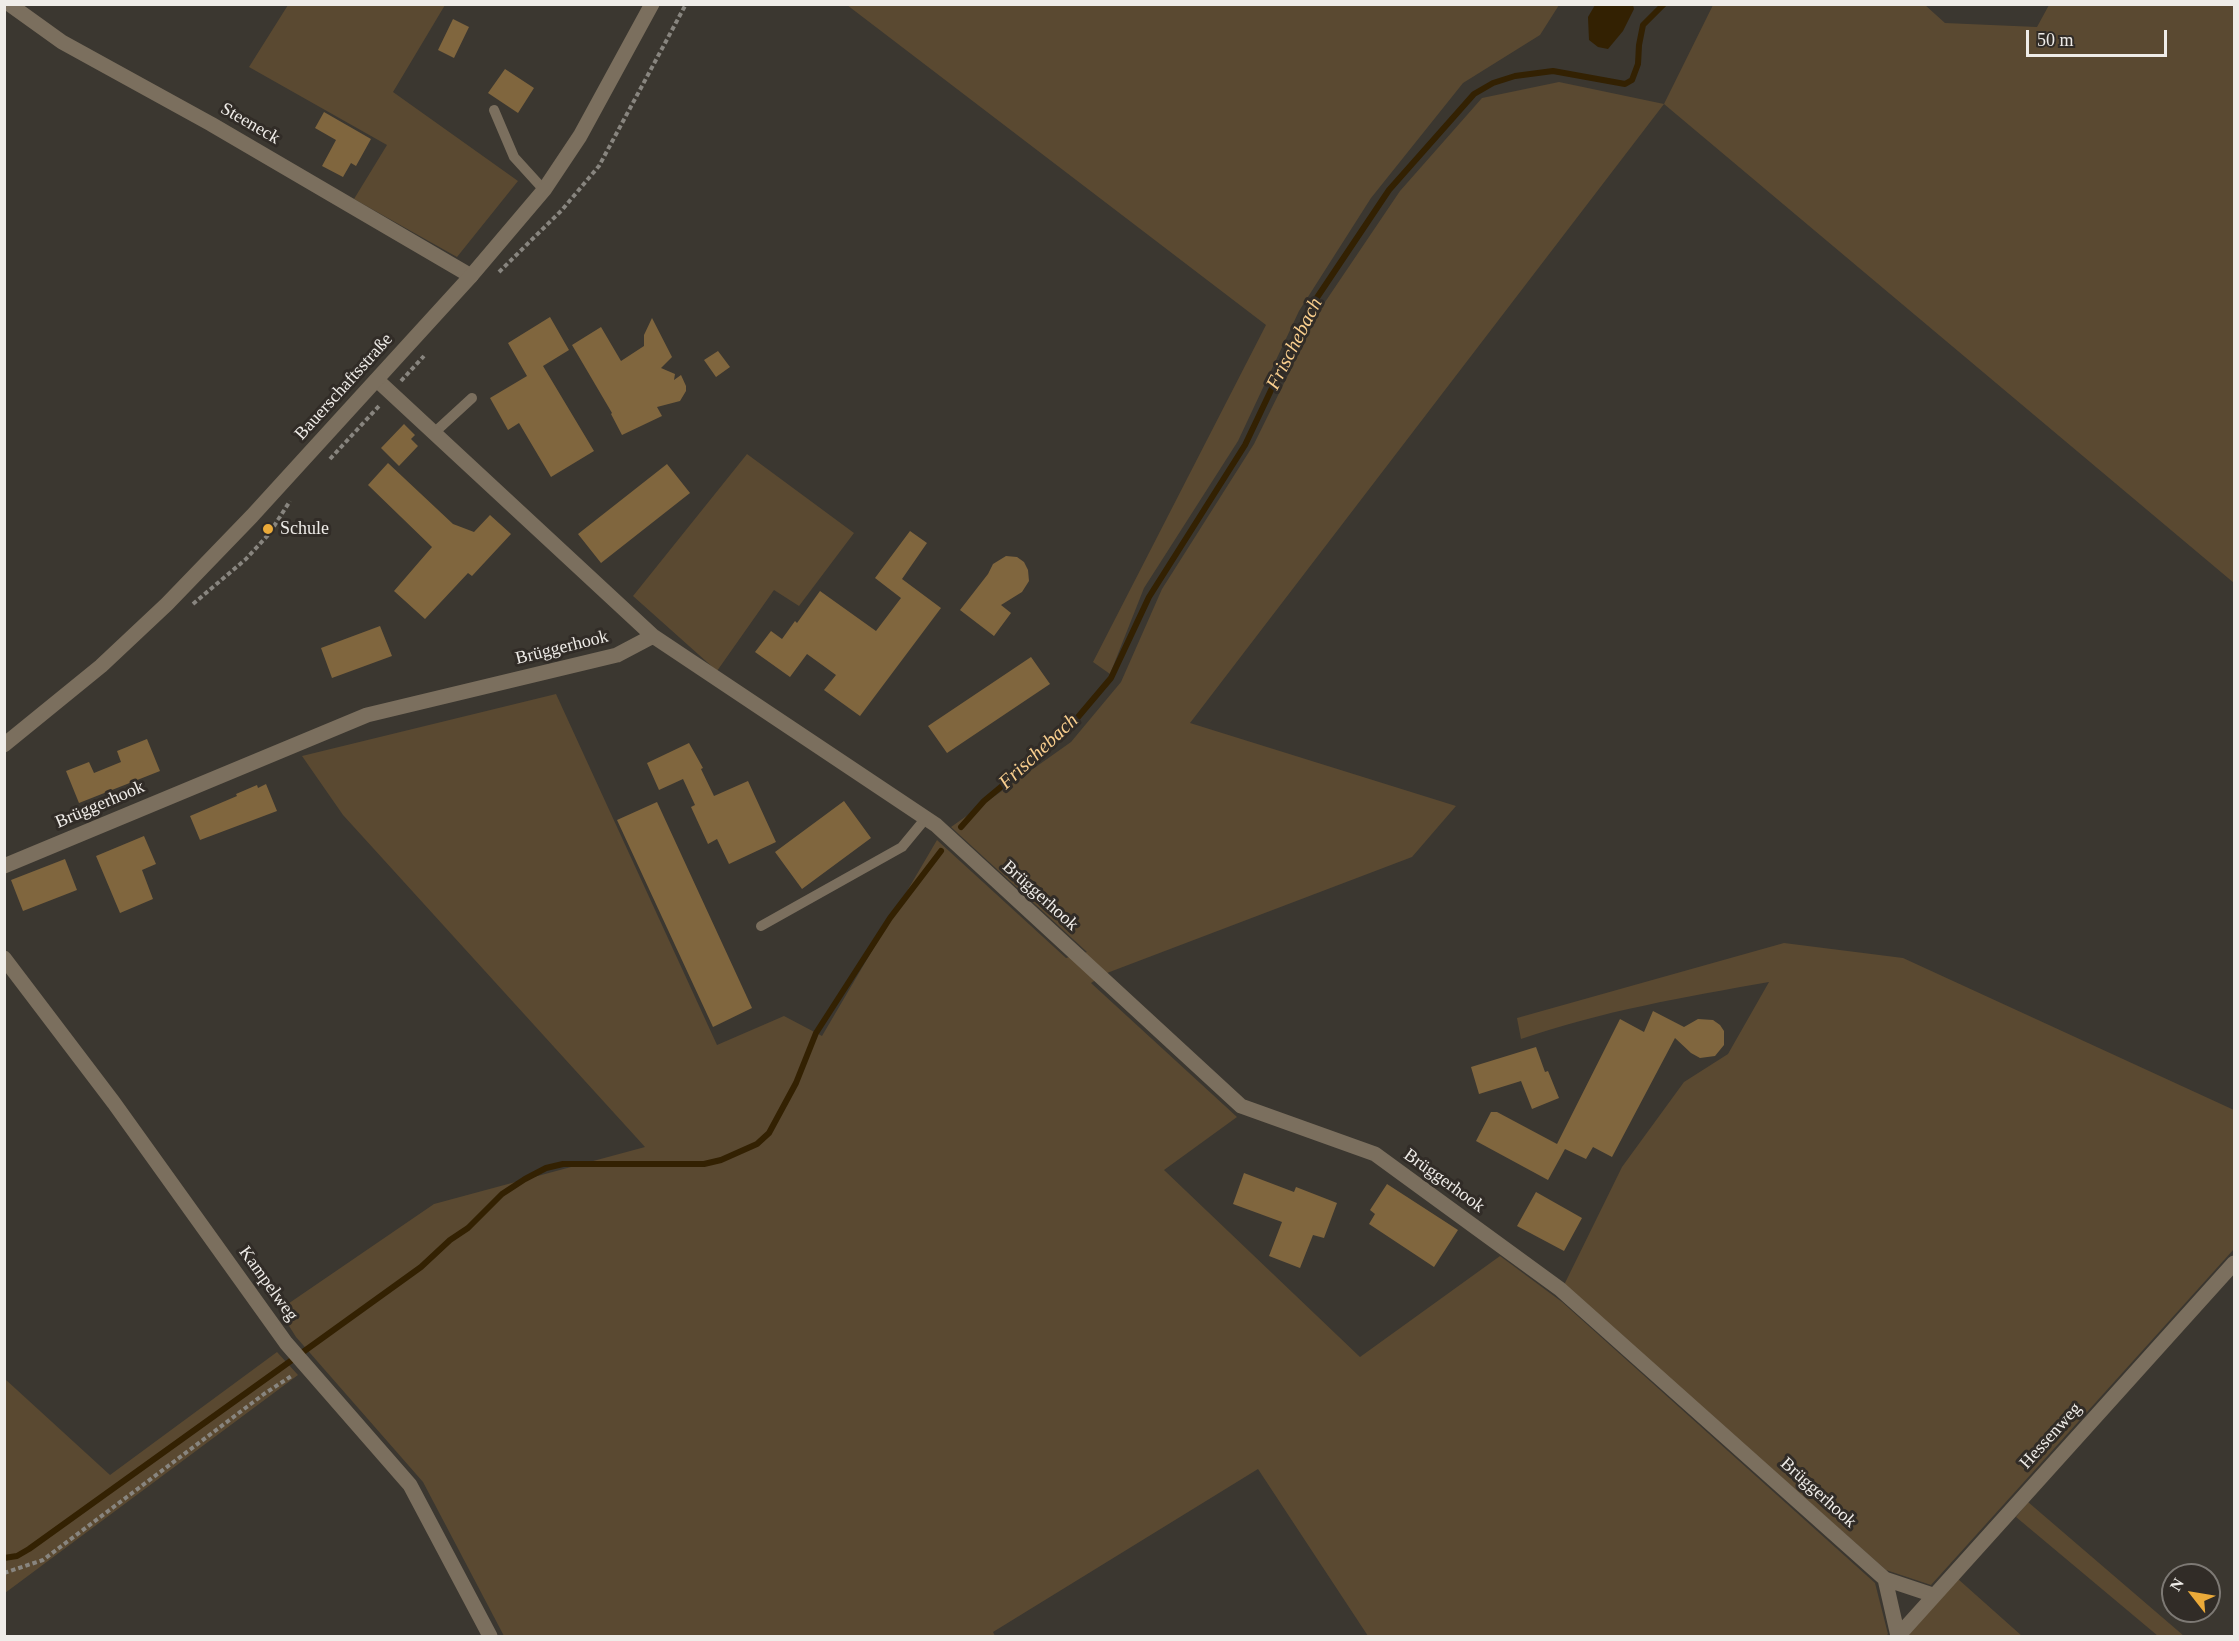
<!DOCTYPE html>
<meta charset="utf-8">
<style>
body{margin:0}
#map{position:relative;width:2239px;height:1641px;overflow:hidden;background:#3b3730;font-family:Georgia,serif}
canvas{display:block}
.frame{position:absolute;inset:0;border:6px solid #efece8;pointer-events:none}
.north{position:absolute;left:2161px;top:1563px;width:60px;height:60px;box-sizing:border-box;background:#312c27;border:2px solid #7d7974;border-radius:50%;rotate:301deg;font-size:16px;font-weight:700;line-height:24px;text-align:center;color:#efece8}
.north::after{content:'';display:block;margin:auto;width:21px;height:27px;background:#ebaa39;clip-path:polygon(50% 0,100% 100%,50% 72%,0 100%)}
.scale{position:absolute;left:2026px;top:30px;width:141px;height:27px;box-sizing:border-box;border:3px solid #efece8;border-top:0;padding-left:8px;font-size:18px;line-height:21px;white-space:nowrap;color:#efece8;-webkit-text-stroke:4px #312c27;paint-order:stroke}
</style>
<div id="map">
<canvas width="2239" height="1641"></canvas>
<div class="frame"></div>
<div class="north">N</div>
<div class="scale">50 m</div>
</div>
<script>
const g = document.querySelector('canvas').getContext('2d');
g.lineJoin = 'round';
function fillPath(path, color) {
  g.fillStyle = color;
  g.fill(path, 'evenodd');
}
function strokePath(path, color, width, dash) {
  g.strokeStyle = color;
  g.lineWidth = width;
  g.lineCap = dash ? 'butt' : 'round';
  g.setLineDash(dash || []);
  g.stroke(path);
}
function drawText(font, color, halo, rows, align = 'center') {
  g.font = font + ' Georgia,serif';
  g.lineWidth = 6;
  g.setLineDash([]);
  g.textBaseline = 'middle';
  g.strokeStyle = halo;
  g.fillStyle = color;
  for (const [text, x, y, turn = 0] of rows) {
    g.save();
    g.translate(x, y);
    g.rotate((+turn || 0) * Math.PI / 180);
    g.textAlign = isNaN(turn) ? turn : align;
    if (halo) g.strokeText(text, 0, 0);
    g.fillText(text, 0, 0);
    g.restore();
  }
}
const green = new Path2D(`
 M288,5h157l-52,87 125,89 -61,76 -103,-58 33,-54 -138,-78z
 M847,5h712l-19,30 -77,48 -92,115 -72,113 -61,130 -94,147 -34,86 -17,-12 173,-337z
 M1713,5h212l20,18 92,4 12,-22h185v578l-570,-479 -474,619 266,83 -44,51 -305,116 -16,10 146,134 -73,53 196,187 140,-101 62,46 313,281 13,51 -2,2h-518l-110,-167 -265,163 2,4h-491l-81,-154 -127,-145 -17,-27 155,-106 211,-57 -302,-332 -41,-59 254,-62 161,351 67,-29 38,20 115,-196 129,118 21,-6 -136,-125 120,-85 50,-60 41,-93 92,-145 67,-136 79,-117 82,-93 77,-16 105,22z
 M747,454l107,79 -55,73 -25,-16 -57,81 -84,-75z
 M1784,943l119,15 331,152v139l-303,336 -45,-15 -322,-285 58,-118 62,-85 44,-28 41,-72c-84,15 -167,29 -248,57l-4,-21z
 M277,1352l21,23 -293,218v-214l105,96z
 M2028,1502l156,134h-26l-142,-119z
 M1958,1579l64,57h-117z`);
const water = new Path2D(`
 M1595,5h38l1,4 -11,22 -15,18 -10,-2 -9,-7 -1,-23z`);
const stream = new Path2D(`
 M961,827l23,-26 78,-65 49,-58 38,-81 96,-152 65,-137 79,-118 85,-96 19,-11 22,-7 38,-5 72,13 7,-4 6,-16 1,-19 4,-20 21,-21
 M303,1352l118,-85 29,-27 18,-12 34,-34 23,-15 21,-11 17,-4h141l17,-4 36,-16 12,-11 27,-50 20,-50 74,-115 51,-67
 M4,1558l13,-2 12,-7 263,-189`);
const building = new Path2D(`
 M453,19l16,8 -15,31 -16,-8z
 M505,69l29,19 -16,25 -30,-20z
 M324,112l47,27 -15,27 -5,-3 -8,14 -21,-11 14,-26 -21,-12z
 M550,317l19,33 -26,16 51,85 -43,26 -32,-54 -11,7 -18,-32 37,-22 -19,-33z
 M652,318l20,39 -11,11 14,6 -1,6 7,-5 5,11v5l-6,10 -23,6 5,9 -40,19 -11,-21 1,-1 -40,-68 29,-18 20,34 23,-15v-11z
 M718,351l12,16 -14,10 -12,-17z
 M404,424l11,11 -4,4 7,7 -19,20 -18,-18z
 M388,463l65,61 21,8 16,-17 21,19 -39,42 -4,-3 -43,46 -31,-28 38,-44 -64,-62z
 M667,464l23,29 -89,70 -23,-29z
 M910,531l17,12 -25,36 39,29 -81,108 -36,-26 12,-15 -29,-21 -17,23 -35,-25 16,-21 11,8 13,-18 2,2 23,-32 56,40 25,-33 -26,-20z
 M1006,556l11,1 7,5 4,8 1,11 -7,11 -21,13 10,8 -17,23 -34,-26 28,-36 5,-10z
 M380,626l12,30 -60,22 -11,-30z
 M1031,657l19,27 -103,69 -19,-27z
 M147,739l13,32 -81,32 -13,-32 23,-9 5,11 27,-11 -4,-11z
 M689,743l14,25 -2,1 13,27 34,-15 28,61 -47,22 -12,-25 -9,5 -17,-37 4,-2 -12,-26 -24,11 -12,-27z
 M266,784l11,27 -77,29 -10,-24 47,-20 -1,-2 21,-9 1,3z
 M844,801l27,37 -69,51 -27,-37z
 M657,802l95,206 -39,19 -96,-207z
 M144,836l12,28 -14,6 11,29 -33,14 -24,-57z
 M65,859l12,31 -54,21 -12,-31z
 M1653,1011l31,16 14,-8 15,1 7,5 4,6v14l-9,11 -15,2 -9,-5 -16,-15 -63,119 -19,-10 -7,12 -21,-10 -17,31 -72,-39 15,-29h6l60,32 63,-125 24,13z
 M1536,1047l9,25 3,-1 11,27 -27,11 -11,-28 -42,13 -8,-27z
 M1244,1173l50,19 2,-5 41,16 -13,35 -11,-3 -13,33 -31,-12 13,-34 -49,-18z
 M1387,1184l71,46 -24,37 -65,-43 6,-10 -5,-4z
 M1536,1192l46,26 -18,33 -47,-25z`);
const path = new Path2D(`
 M499,272l63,-62 37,-44 87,-162
 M401,381l23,-25
 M330,459l50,-54
 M193,604l53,-45 23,-25 21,-33
 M4,1573l39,-13 221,-166 29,-19`);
const service = new Path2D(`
 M494,110l20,47 30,33
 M435,432l37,-34
 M761,926l141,-79 24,-29`);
const minor = new Path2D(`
 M9,4l53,38 149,82 260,152
 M377,380l276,256
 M4,866l363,-151 250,-60 36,-19 283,189 305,281 134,48 185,135 325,290 13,57
 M4,958l110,145 172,240 124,142 80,151
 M1885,1579l48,16
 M1898,1636l336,-373`);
const tertiary = new Path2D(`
 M4,745l97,-79 66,-62 85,-88 219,-240 73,-86 36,-54 72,-132`);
const markers = [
 [268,529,6,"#ebaa39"]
];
const streetNames = [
 ["Steeneck",250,124,30],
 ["Bauerschaftsstraße",344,387,-48],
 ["Brüggerhook",562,648,-14],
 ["Brüggerhook",100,805,-23],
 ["Brüggerhook",1040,896,42],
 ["Brüggerhook",1444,1181,36],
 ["Kampelweg",268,1284,54],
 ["Hessenweg",2051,1436,-48],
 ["Brüggerhook",1818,1493,42]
];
const poiNames = [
 ["Schule",280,529]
];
const waterNames = [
 ["Frischebach",1295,344,-63],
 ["Frischebach",1039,752,-43]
];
fillPath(green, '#5a4931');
fillPath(water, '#332102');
strokePath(stream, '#332102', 6);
fillPath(building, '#80663e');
strokePath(path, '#88857f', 4, [4.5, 3]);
strokePath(service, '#7b6f5e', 10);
strokePath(minor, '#7b6f5e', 15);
strokePath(tertiary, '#7b6f5e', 15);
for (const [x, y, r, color] of markers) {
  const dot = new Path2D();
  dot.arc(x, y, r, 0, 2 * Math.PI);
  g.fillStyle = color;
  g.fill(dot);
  strokePath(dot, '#312c27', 2);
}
drawText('18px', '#efece8', '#312c27', streetNames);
drawText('18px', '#efece8', '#312c27', poiNames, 'left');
drawText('italic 20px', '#facf8e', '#312c27', waterNames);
</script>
